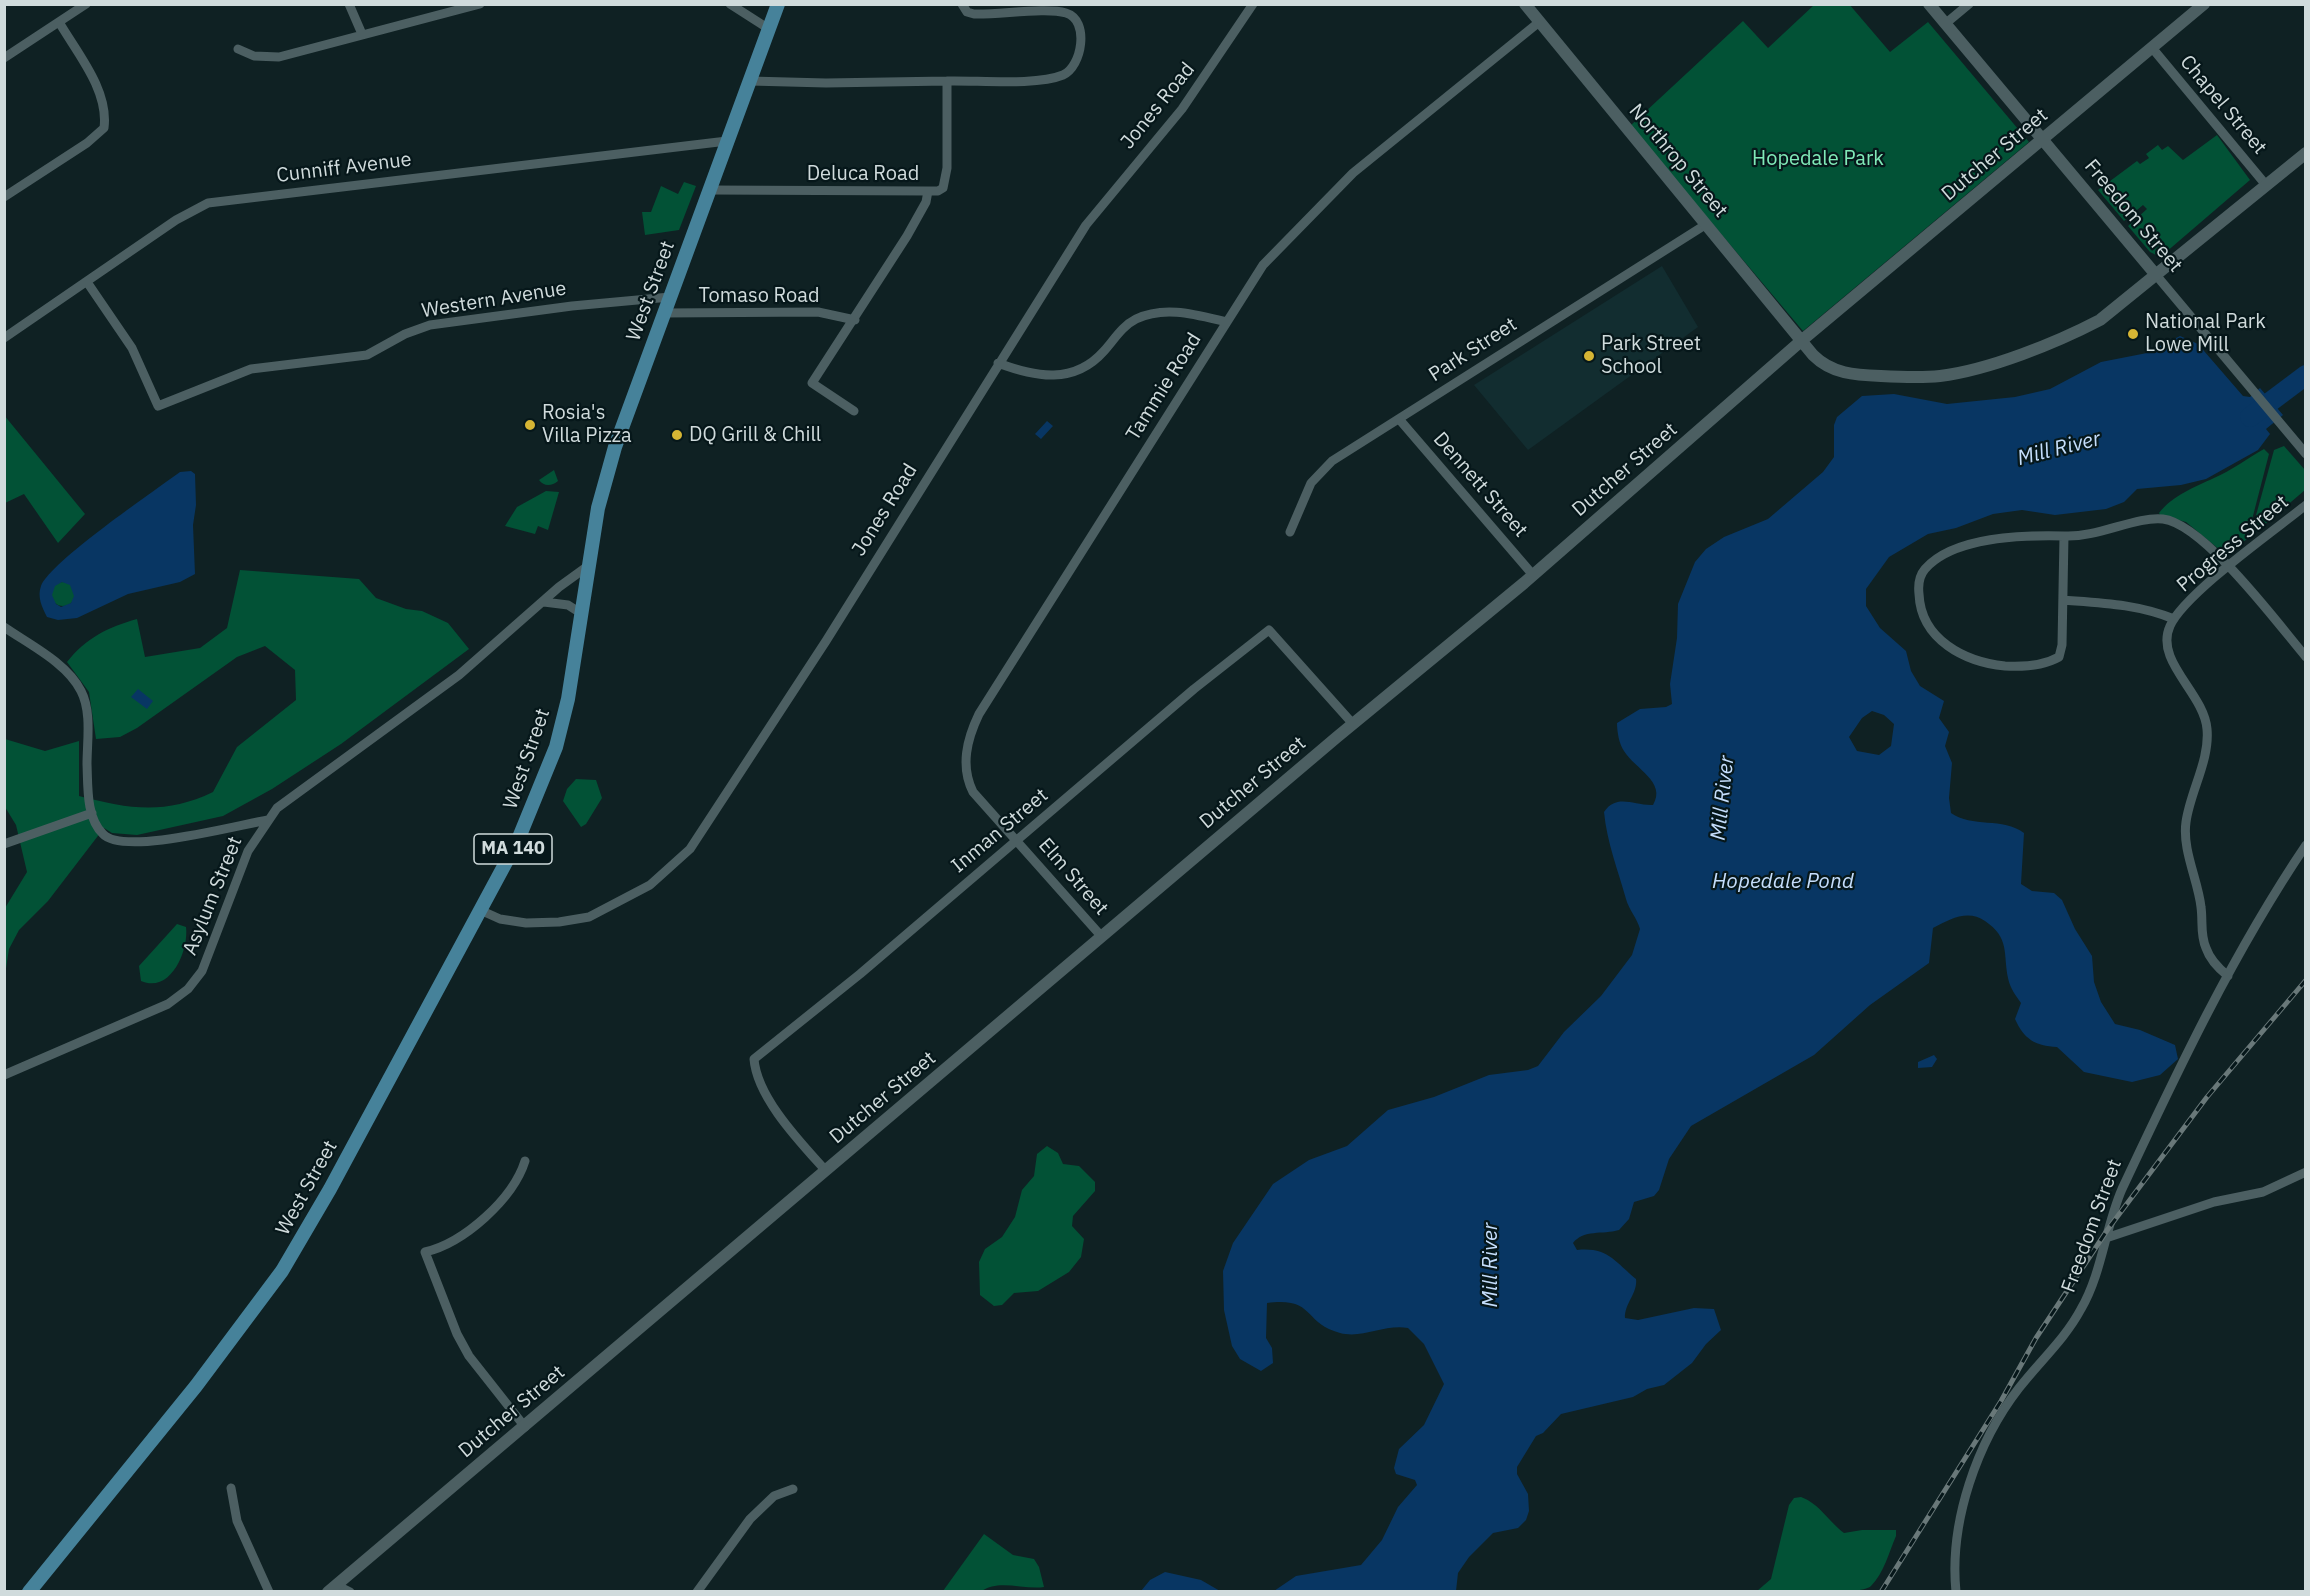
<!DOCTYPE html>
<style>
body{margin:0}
#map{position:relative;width:2310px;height:1596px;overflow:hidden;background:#0f2123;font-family:"IBM Plex Sans",sans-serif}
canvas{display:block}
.frame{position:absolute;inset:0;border:6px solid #d0dbdc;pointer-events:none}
</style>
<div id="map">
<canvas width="2310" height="1596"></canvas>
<div class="frame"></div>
</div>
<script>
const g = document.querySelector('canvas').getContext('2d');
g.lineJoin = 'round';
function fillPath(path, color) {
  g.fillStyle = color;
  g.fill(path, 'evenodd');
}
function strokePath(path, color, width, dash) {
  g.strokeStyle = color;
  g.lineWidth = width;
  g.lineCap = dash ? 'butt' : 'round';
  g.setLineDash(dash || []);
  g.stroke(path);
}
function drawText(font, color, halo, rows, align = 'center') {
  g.font = font + ' "IBM Plex Sans",sans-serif';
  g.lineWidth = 4.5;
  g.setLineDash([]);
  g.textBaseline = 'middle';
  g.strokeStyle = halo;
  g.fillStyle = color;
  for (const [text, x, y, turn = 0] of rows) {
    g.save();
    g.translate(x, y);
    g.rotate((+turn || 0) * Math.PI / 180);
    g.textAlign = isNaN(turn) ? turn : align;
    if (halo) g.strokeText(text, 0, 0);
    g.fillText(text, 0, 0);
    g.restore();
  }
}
const built = new Path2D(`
 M1662,266l36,61 -170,123 -54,-65z`);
const green = new Path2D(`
 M1849,4l41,48 38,-30 101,120 -226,189 -173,-205 113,-105 25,27 46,-43z
 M2217,135l33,45 -85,73 -7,3 -8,-4 -22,-26 19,-17 -4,-4 -19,16 -26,-31 39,-29 3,3 9,-6 -3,-4 12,-9 4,5 6,-4 15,14z
 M684,182l12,4 -17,44 -34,5 -3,-23h9l10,-26 17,8z
 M4,415l81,99 -27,29 -34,-49 -19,9z
 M2284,446l21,24v20l-55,47 24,-87z
 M2264,449l5,5 -22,85 -16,12 -11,-1 -34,-28 -26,-7 -1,-2c14,-18 36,-26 55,-35 17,-7 34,-20 50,-29z
 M554,470l4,11c-6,5 -14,6 -19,-1z
 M546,491l13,1 -11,38 -10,-4 -3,8 -30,-8 12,-19z
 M240,570l119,9 17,19 30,11 16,2 26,12 21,26 -128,95 -69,45 -49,27 -86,19 -25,-2 -8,-5 -56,73 -29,29 -10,19 -4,26v-67l22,-36 -11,-47 -11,-18v-68l40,12 34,-10v55c50,13 86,19 134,-4l24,-45 59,-47 -1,-30 -30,-24 -28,11 -100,71 -17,9 -24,2 -7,-47 -22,-30c19,-24 41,-35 70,-43l8,38 55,-9 27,-20z
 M51 594a12 12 0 1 1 24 0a12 12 0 1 1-24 0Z
 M576,779l20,1 6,18 -16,26 -5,3 -18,-26 4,-12z
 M177,924l9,3c3,23 -15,67 -45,54l-2,-15z
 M1047,1146l11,7 5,11 16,2 16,16v9l-22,25 -1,10 12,13 -3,18 -12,15 -31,19 -24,2 -12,12 -8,1 -14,-11 -1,-33 6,-13 17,-12 13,-20 7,-27 12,-14 3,-22z
 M1801,1497c19,7 27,24 43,36l18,-3h34v6c-7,16 -12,37 -25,50 -10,10 -95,6 -114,5l14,-12 18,-74 5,-7z
 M984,1534l29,21 21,4 5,8 5,20c-19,3 -46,-8 -62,4h-39z`);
const water = new Path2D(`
 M2180,336l18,8 45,52 7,1 10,-9 23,27 -17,14 4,5 -12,16 -52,29 -25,6 -44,4 -13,13 -18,7 -51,6 -33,-5 -29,4 -37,14 -28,6 -39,23 -23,32v17l14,22 26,23 5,20 9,15 24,15 -5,17 10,14 -4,14 7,17 -3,35 2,15c21,15 52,4 73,20l-3,51 11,7 22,2 8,7 13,29 17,27 2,26 7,20 14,22 25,6 35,15 3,14 -18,16 -28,7 -48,-10 -27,-25c-22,-1 -33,-8 -42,-28l6,-16c-5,-7 -11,-15 -13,-25 -5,-25 2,-40 -23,-57 -17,-12 -35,-2 -52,7l-4,35 -59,42 -56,50 -123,71 -22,33 -10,31 -5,6 -20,6 -5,17 -10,11c-17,5 -35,-1 -46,13l4,7c31,-3 37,11 59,29 2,14 -12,25 -11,39l13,2 56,-12 20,1 7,21 -15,14 -14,19 -28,22 -17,4 -14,8 -72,17 -18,19 -7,3 -19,31v7l11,20 1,17 -3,9 -8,8 -25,5 -24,24 -11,16 -2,18h-182l22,-15 65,-11 21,-25 16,-33 19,-22 -2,-5 -19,-6 -2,-6 5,-19 25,-24 20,-41 -20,-40 -16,-16c-24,-4 -45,11 -68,5 -38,-10 -24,-36 -73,-30l-1,35 6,10 1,15 -12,8 -21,-12 -8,-13 -8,-36 -1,-39 10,-28 40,-59 36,-24 38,-14 41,-36 46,-13 55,-22 39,-5 10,-4 26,-34 37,-36 31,-41 8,-26c-3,-11 -11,-19 -14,-30 -8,-29 -19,-56 -22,-87 13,-19 30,-6 49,-7 14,-23 -18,-36 -29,-54 -5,-7 -7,-20 -7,-28l23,-14 26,-2 6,-3 -2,-20 7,-46 1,-34 17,-42 11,-13 18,-12 44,-18 55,-47 11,-15v-32l3,-8 25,-21 32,-2 53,10 68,-7 35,-8 51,-27 46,-9zM1872,711l12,4 10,9 -3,22 -12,9 -22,-4 -8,-14 13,-19z
 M1047,421l6,5 -12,13 -6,-5z
 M191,471l4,3 1,31 -3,20 2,49 -15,8 -52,12 -51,24 -19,2 -11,-3c-5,-10 -10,-20 -6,-31 10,-25 112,-94 139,-114zM62,582l8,3 4,11 -3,7 -10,4 -5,-3 -4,-9 3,-9z
 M138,689l15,12 -6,8 -16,-12z
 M1934,1055l3,4 -5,8 -14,1v-6z
 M1165,1572l36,8 19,11h-79l9,-11z`);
const river = new Path2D(`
 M2250,417l56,-42`);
const street = new Path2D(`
 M349,4l13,30
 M730,4l39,25
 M1945,24l24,-20
 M238,49l16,7 25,1 201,-53
 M2153,49l113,136
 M4,58l82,-54
 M947,81c30,-1 89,5 116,-6 19,-8 27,-55 3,-62 -20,-6 -67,2 -92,1l-7,-2 -5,-8
 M710,190l218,1h10l5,-3 4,-20v-87l-121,2 -76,-2
 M4,197l83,-54 17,-15c5,-38 -27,-75 -45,-106
 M2156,275l150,179
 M87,282l45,66 26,58 93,-37 116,-14 38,-21 25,-9 142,-19 98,-9
 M664,313l154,-1 37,8
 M4,338l172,-118 32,-17 519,-62
 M998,363c37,14 76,22 106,-12 10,-11 18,-25 32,-32 29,-14 61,-4 91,3
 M854,411l-42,-28 95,-147 19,-34 2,-11
 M1399,419l134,156
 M1290,532l21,-49 21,-22 373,-236
 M2064,536c-40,-1 -110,0 -139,33 -6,7 -7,16 -6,25 2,46 46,68 86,72 18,1 38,0 54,-9l3,-12 2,-109c33,2 72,-20 99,-17 41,5 115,105 143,138
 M2063,600c39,3 74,4 111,19
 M544,602l24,3 14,9
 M4,627c26,18 63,36 77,64 11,21 6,51 6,73 1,22 -1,54 16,70 20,22 135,-9 165,-14
 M4,844l88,-31
 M480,910l20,9 26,4 33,-1 30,-5 61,-32 40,-36 136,-208 260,-416 96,-116 71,-105
 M1102,937l-129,-145c-13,-26 -6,-53 6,-78l284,-449 90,-92 185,-150
 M2228,976c-10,-8 -18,-16 -22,-28 -6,-13 -3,-27 -5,-41 -3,-27 -19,-57 -15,-85 4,-30 24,-62 21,-93 -3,-36 -53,-68 -37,-103 14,-32 105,-96 136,-121
 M4,1075l164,-71 20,-15 14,-18 46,-120 29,-43 182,-133 100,-88 29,-21
 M826,1171c-25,-28 -69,-73 -72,-112l106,-85 334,-285 75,-59 84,94
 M2106,1238l108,-36 49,-10 43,-20
 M525,1427l-56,-71 -12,-22 -32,-82c39,-9 88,-53 100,-91
 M231,1488l6,33 32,71
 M336,1585l14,7
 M697,1592l53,-73 24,-23 19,-7
 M1956,1592c-7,-70 21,-150 63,-204 21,-27 46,-49 62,-79 21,-36 24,-81 41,-120 55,-117 111,-236 184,-344`);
const secondary = new Path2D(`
 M1525,4l288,351c19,19 42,20 68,21 19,1 40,2 59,0 49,-6 116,-33 160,-56l206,-167
 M1929,4l227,271
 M328,1592l1009,-855 187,-154 277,-242 403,-337`);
const primary = new Path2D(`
 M29,1592l167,-206 86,-115 48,-82 188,-349 38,-93 12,-48 30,-191 17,-61 163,-443`);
const rail = new Path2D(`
 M1881,1592l120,-191 35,-63 72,-109 99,-132 99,-117`);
const markers = [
 [2133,334,6,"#d6b534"],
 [1589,356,6,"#d6b534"],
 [530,425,6,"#d6b534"],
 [677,435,6,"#d6b534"]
];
const shields = [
 [513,849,78]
];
const shieldNames = [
 ["MA 140",513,849]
];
const streetNames = [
 ["Chapel Street",2223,105,50],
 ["Jones Road",1158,106,-51],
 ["Dutcher Street",1995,155,-40],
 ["Northrop Street",1678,161,50],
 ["Cunniff Avenue",344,168,-7],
 ["Deluca Road",863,174],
 ["Freedom Street",2133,216,50],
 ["West Street",651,291,-70],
 ["Tomaso Road",759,296],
 ["Western Avenue",494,300,-9],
 ["Park Street",1473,350,-33],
 ["Tammie Road",1164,387,-58],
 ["Dutcher Street",1625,470,-41],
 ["Dennett Street",1480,485,49],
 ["Jones Road",885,510,-58],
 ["Progress Street",2233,544,-40],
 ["West Street",527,759,-71],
 ["Dutcher Street",1253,783,-40],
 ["Inman Street",1000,831,-40],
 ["Elm Street",1073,877,49],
 ["Asylum Street",213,896,-68],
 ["Dutcher Street",883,1098,-40],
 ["West Street",307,1188,-61],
 ["Freedom Street",2092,1226,-70],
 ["Dutcher Street",512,1412,-40]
];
const parkNames = [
 ["Hopedale Park",1818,159]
];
const poiNames = [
 ["National Park",2145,322],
 ["Lowe Mill",2145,345],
 ["Park Street",1601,344],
 ["School",1601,367],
 ["Rosia's",542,413],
 ["Villa Pizza",542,436],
 ["DQ Grill & Chill",689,435]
];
const waterNames = [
 ["Mill River",2059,449,-14],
 ["Mill River",1723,798,-84],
 ["Hopedale Pond",1783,882],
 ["Mill River",1491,1265,-90]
];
fillPath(built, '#122d30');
fillPath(green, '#025236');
fillPath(water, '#083663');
strokePath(river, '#083663', 20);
strokePath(street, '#4c5f62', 9);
strokePath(secondary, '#4c5f62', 12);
strokePath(primary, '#46829a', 14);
strokePath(rail, '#697879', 5);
strokePath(rail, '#06171a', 3, [9]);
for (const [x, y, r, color] of markers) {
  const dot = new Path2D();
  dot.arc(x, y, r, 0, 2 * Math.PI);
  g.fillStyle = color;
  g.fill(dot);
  strokePath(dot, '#06171a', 2);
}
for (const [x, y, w] of shields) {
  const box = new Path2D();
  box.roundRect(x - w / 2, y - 15, w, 30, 4.5);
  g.fillStyle = '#06171a';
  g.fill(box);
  strokePath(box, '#d0dbdc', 1.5);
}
drawText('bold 18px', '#d0dbdc', null, shieldNames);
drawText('20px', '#d0dbdc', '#06171a', streetNames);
drawText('20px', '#80eab8', '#06171a', parkNames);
drawText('20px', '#d0dbdc', '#06171a', poiNames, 'left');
drawText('italic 21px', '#c5defc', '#06171a', waterNames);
</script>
